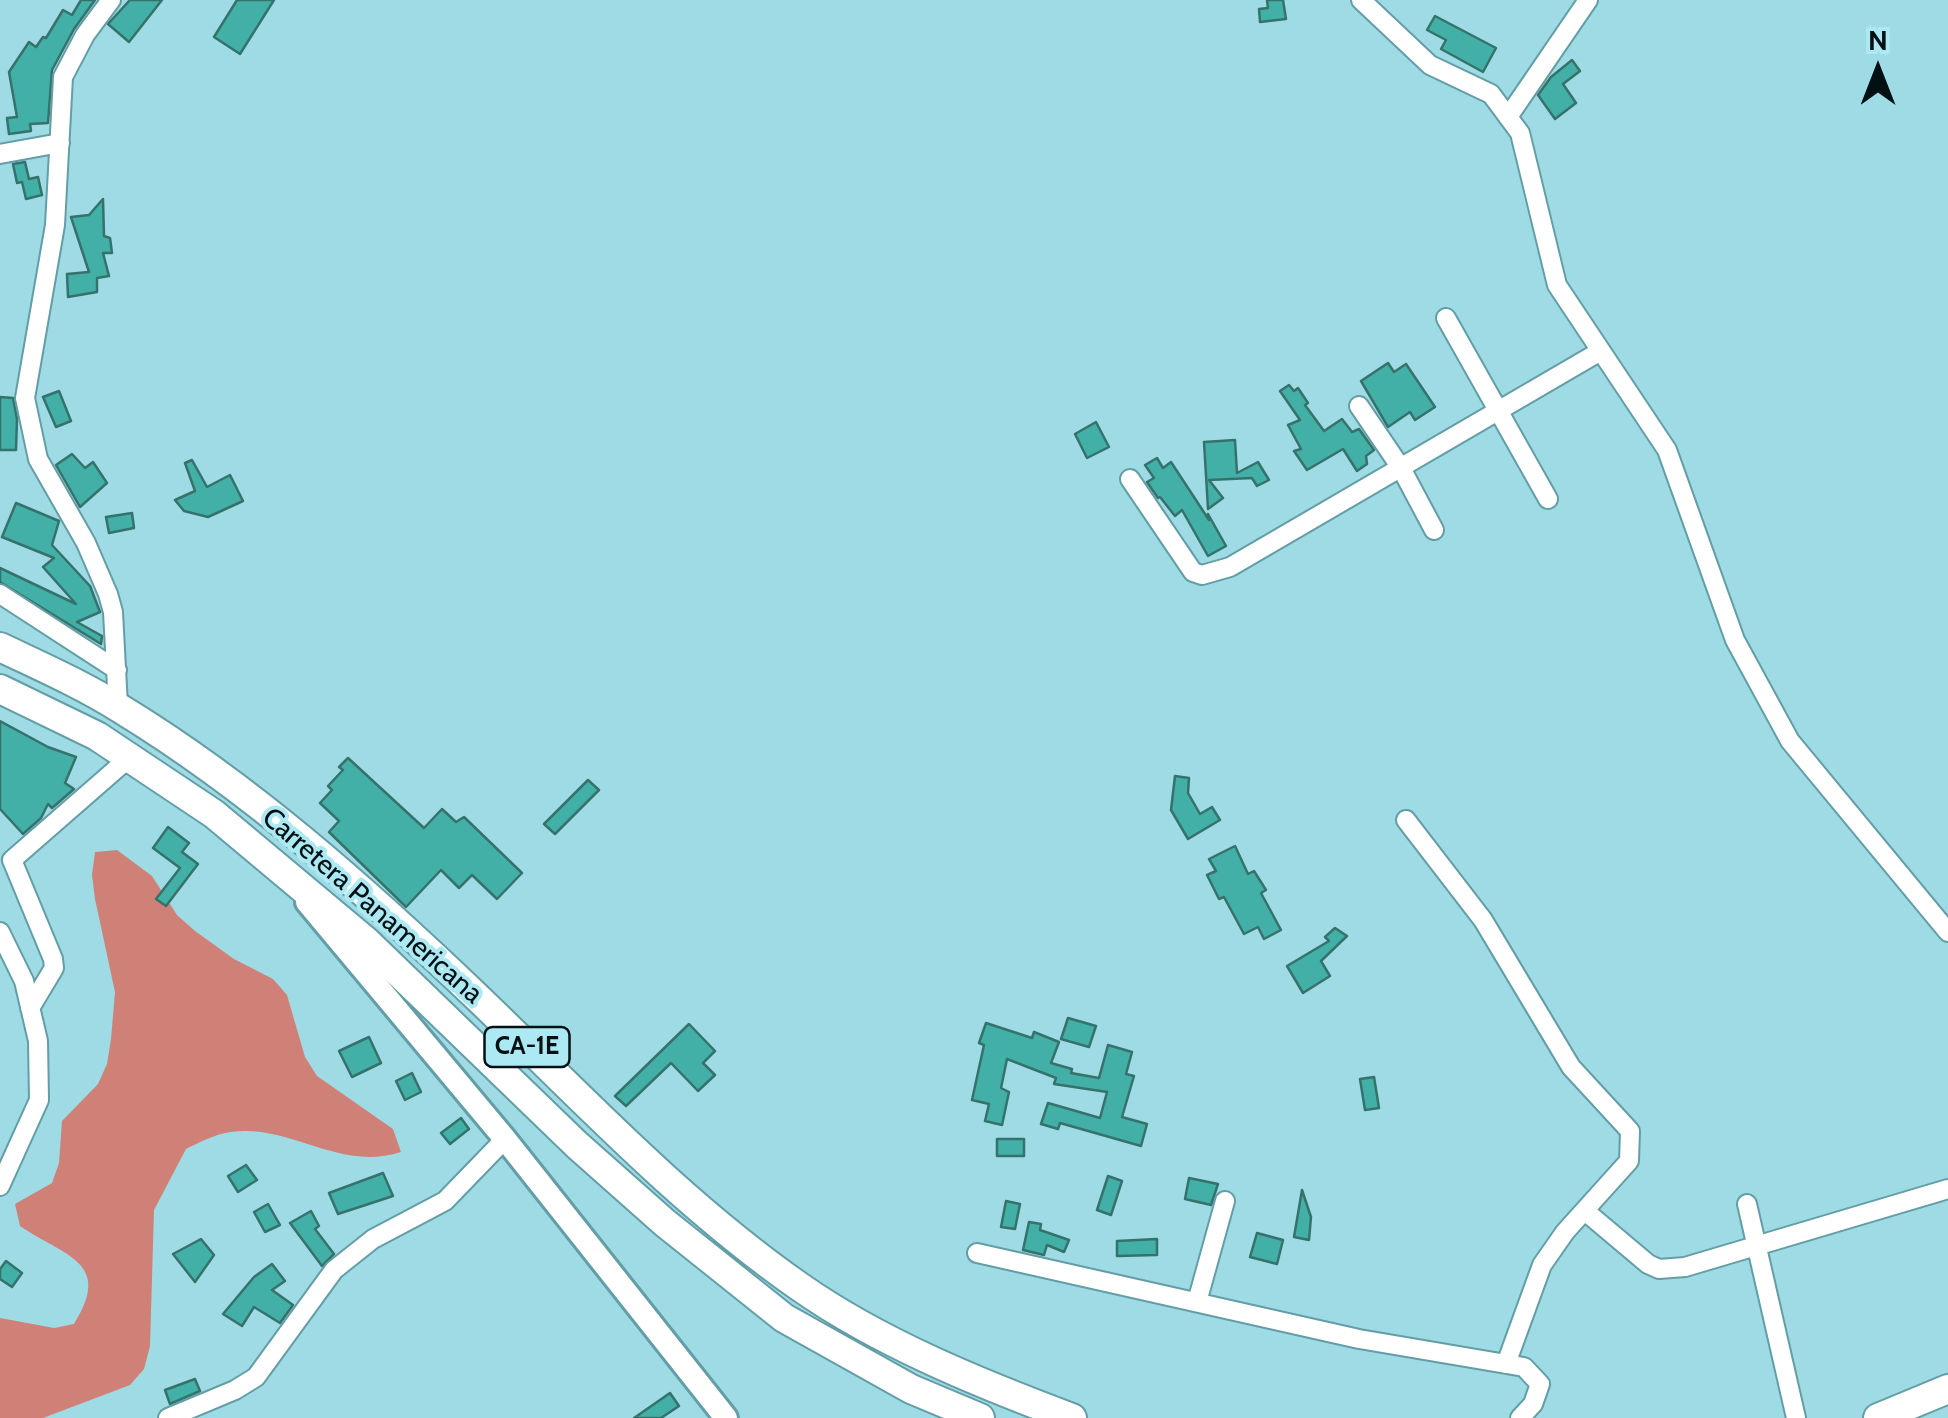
<!DOCTYPE html>
<style>
body{margin:0}
#map{position:relative;width:1948px;height:1418px;overflow:hidden;background:#9fdbe4;font-family:Cabin,sans-serif}
canvas{display:block}
.north{position:absolute;left:1828px;top:20px;width:100px;height:100px;-webkit-text-stroke:8px #ace9f2;paint-order:stroke;rotate:0deg;font-size:28px;font-weight:700;line-height:40px;text-align:center;color:#001013}
.north::after{content:'';display:block;margin:auto;width:35px;height:45px;background:#001013;clip-path:polygon(50% 0,100% 100%,50% 72%,0 100%)}
</style>
<div id="map">
<canvas width="1948" height="1418"></canvas>
<div class="north">N</div>
</div>
<script>
const g = document.querySelector('canvas').getContext('2d');
g.lineJoin = 'round';
function fillPath(path, color) {
  g.fillStyle = color;
  g.fill(path, 'evenodd');
}
function strokePath(path, color, width, dash) {
  g.strokeStyle = color;
  g.lineWidth = width;
  g.lineCap = dash ? 'butt' : 'round';
  g.setLineDash(dash || []);
  g.stroke(path);
}
function drawText(font, color, halo, rows, align = 'center') {
  g.font = font + ' Cabin,sans-serif';
  g.lineWidth = 8;
  g.setLineDash([]);
  g.textBaseline = 'middle';
  g.strokeStyle = halo;
  g.fillStyle = color;
  for (const [text, x, y, turn = 0] of rows) {
    g.save();
    g.translate(x, y);
    g.rotate((+turn || 0) * Math.PI / 180);
    g.textAlign = isNaN(turn) ? turn : align;
    if (halo) g.strokeText(text, 0, 0);
    g.fillText(text, 0, 0);
    g.restore();
  }
}
const forest = new Path2D(`
 M117,850l35,26 25,39 18,16 39,28 39,20 14,16 18,62 12,19 76,53 8,23c-63,20 -109,-28 -170,-20 -16,2 -31,10 -45,17l-32,61 -4,136 -6,23 -14,16 -87,33h-43v-100l54,10 20,-4c40,-63 -11,-68 -54,-98l-5,-22 37,-21 7,-20 3,-42 36,-37 9,-20 4,-25 4,-47 -20,-93 -3,-24 3,-23z`);
const building = new Path2D(`
 M81,0h14l-21,29 -22,41 -4,53 -18,1 1,7 -22,3 -2,-16 10,-1 -8,-45 20,-30 7,5 7,-10 3,1 17,-28 9,5z
 M130,0h32l-33,42 -21,-18z
 M237,0h37l-34,54 -26,-17z
 M1267,0h16l3,19 -26,3 -1,-13 9,-1z
 M1435,16l61,32 -13,24 -42,-23 5,-9 -19,-10z
 M1572,60l8,11 -17,13 13,19 -21,16 -17,-24 13,-18z
 M25,162l4,17 9,-2 4,18 -16,4 -4,-17 -5,1 -4,-19z
 M103,199l1,37 6,2 2,15h-9l6,23 -12,2v14l-29,5 -1,-23 22,-2 -18,-55 18,-2z
 M1388,363l6,9 12,-8 29,43 -20,13 -5,-8 -22,15 -27,-46z
 M1289,385l5,6 4,-3 10,15 -3,2 19,26 18,-12 10,13 7,-3 15,21 -8,6 1,8 -10,7 -14,-22 -36,21 -13,-19 7,-2 -13,-24 12,-5 -20,-29z
 M59,391l12,30 -15,6 -13,-30z
 M0,397l13,1 4,21 -1,31h-16z
 M1096,422l13,25 -22,11 -12,-24z
 M1235,440l2,33 21,-11 11,18 -12,6 -5,-8 -43,2 14,18 -15,11 -4,-67z
 M72,454l13,14 8,-6 14,21 -27,24 -24,-42z
 M1157,458l6,10 8,-6 38,58 -1,-6 18,32 -18,10 -26,-46 -7,6 -15,-19 -2,1 -11,-16 7,-4 -9,-13z
 M192,460l15,27 23,-12 13,26 -35,16 -24,-6 -9,-11 20,-9 -10,-28z
 M16,503l43,18 -7,24 38,41 10,26 -23,10 25,14 -1,8 -101,-62v-14l76,36 -33,-37 11,-9 -52,-21z
 M132,513l2,15 -25,5 -3,-16z
 M0,721l48,26 28,10 -11,26 9,6 -22,19 -4,-4 -7,14 -18,16 -23,-25z
 M348,758l76,70 18,-19 14,13 8,-5 58,56 -25,26 -25,-24 -13,13 -18,-18 -35,37 -77,-75 10,-11 -19,-18 12,-13 -4,-4 15,-16 -4,-3z
 M1175,776l14,2 -1,15 12,21 12,-7 8,13 -32,19 -17,-29z
 M588,780l11,10 -44,44 -11,-10z
 M168,827l21,16 -7,9 16,12 -32,42 -10,-7 24,-31 -27,-20z
 M1235,846l13,28 6,-3 12,19 -5,3 20,37 -17,9 -6,-12 -14,7 -20,-37 -5,2 -12,-24 9,-4 -7,-12z
 M1335,928l12,8 -26,25 9,15 -27,17 -16,-27 42,-25 -4,-4z
 M1068,1018l28,8 -7,21 -28,-8z
 M986,1023l46,15 2,-6 25,10 -8,21 21,6 -1,4 28,5 9,-33 24,7 -6,22 8,2 -12,41 25,7 -6,22 -81,-23 -2,6 -17,-5 7,-21 52,15 7,-26 -53,-8 2,-6 -49,-19 -6,29 8,4 -7,33 -17,-4 4,-17 -17,-4 12,-55 -5,-2z
 M689,1024l26,27 -12,12 12,12 -17,16 -27,-28 -45,43 -11,-10z
 M369,1037l12,26 -29,14 -13,-26z
 M412,1073l9,19 -16,8 -9,-19z
 M1374,1077l5,31 -14,2 -5,-31z
 M461,1118l8,11 -19,15 -9,-11z
 M997,1139h27v17h-27z
 M246,1165l11,15 -19,12 -10,-16z
 M383,1173l10,23 -55,18 -9,-21z
 M1108,1176l14,5 -11,34 -14,-5z
 M1189,1178l29,6 -7,21 -26,-6z
 M1302,1190l9,27 -2,23 -15,-3z
 M1006,1201l14,3 -5,25 -14,-2z
 M268,1204l12,21 -15,7 -11,-20z
 M311,1211l8,15 -4,3 19,25 -12,12 -32,-43z
 M1029,1222l12,2 -1,6 29,10 -5,12 -17,-7 -3,10 -21,-5z
 M1257,1233l26,7 -6,24 -27,-7z
 M201,1239l13,16 -19,27 -22,-28z
 M1157,1239v16l-40,1v-15z
 M6,1261l16,12 -10,14 -12,-8v-10z
 M272,1264l13,17 -13,9 21,15 -13,18 -26,-16 -12,19 -19,-12 31,-37z
 M195,1379l5,12 -30,13 -5,-14z
 M670,1393l9,13 -18,12h-27z`);
const minor = new Path2D(`
 M111,0l-26,35 -22,42 -8,148 -30,173 13,61 48,84 22,51 5,18 5,94
 M1361,0l69,65 61,29 29,39 37,152 110,165 68,190 55,101 158,191
 M1508,117l80,-117
 M0,154l60,-11
 M1446,318l102,181
 M1359,406l42,62 33,62
 M1130,479l63,93 9,3 28,-8 369,-215
 M0,594l117,76
 M1406,820l77,100 88,147 59,64 -1,30 -64,71 -23,33 -36,99
 M0,932l24,49 14,60 1,59 -39,86
 M30,1008l24,-40 -1,-9 -41,-99 118,-103
 M1747,1204l49,214
 M1585,1211l63,53 11,5 26,-2 263,-78
 M977,1253l382,86 165,28 16,17 -7,20 -13,14
 M1197,1302l28,-101
 M168,1418l67,-28 21,-13 78,-107 39,-31 72,-38 60,-62`);
const major = new Path2D(`
 M307,902l198,237 221,279`);
const highway = new Path2D(`
 M0,647c40,19 83,38 121,62 131,80 247,184 358,290 104,100 202,205 321,288 80,56 181,97 272,131
 M0,689l97,47 117,78 153,128 210,203 88,78 119,95 127,71 69,29
 M1878,1418l70,-29`);
const shields = [
 [527,1047,85]
];
const shieldNames = [
 ["CA-1E",527,1047]
];
const streetNames = [
 ["Carretera Panamericana",372,906,41]
];
fillPath(forest, '#d08177');
fillPath(building, '#42b0a7');
strokePath(building, '#36726c', 2.5);
strokePath(minor, '#639ea6', 22);
strokePath(major, '#639ea6', 28);
strokePath(highway, '#639ea6', 32);
strokePath(minor, '#fff', 18);
strokePath(major, '#fff', 22);
strokePath(highway, '#fff', 28);
for (const [x, y, w] of shields) {
  const box = new Path2D();
  box.roundRect(x - w / 2, y - 20, w, 40, 8);
  g.fillStyle = '#ace9f2';
  g.fill(box);
  strokePath(box, '#001013', 2.5);
}
drawText('bold 25px', '#001013', null, shieldNames);
drawText('28px', '#001013', '#ace9f2', streetNames);
</script>
